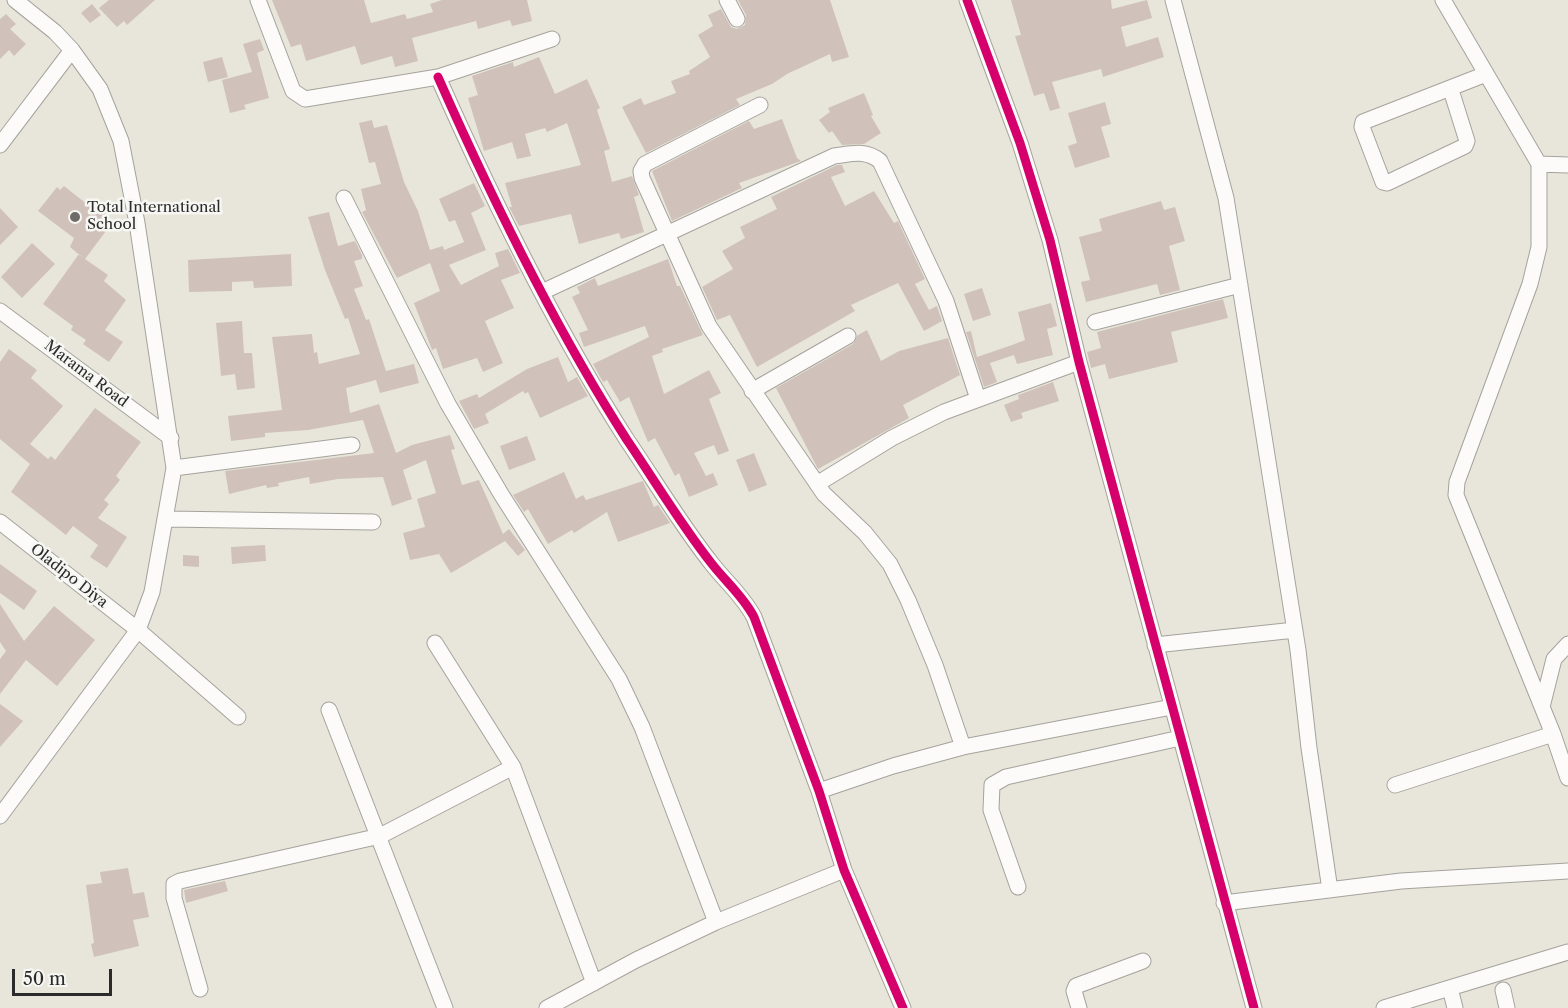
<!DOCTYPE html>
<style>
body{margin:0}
#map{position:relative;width:1568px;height:1008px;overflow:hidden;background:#e8e6db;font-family:"Libre Caslon Text",serif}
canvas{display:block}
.scale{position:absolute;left:12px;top:969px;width:100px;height:27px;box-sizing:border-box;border:3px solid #2b2b2b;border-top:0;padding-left:8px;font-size:18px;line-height:21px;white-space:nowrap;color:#2b2b2b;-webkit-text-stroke:4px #f6f6f2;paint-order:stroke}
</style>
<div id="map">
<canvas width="1568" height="1008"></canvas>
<div class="scale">50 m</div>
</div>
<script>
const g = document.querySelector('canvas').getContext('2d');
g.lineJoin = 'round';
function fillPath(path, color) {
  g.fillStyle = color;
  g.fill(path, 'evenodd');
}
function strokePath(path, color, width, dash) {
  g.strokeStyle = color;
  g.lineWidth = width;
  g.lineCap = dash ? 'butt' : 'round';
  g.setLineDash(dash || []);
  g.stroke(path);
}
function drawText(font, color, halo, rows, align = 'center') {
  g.font = font + ' "Libre Caslon Text",serif';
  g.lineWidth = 5;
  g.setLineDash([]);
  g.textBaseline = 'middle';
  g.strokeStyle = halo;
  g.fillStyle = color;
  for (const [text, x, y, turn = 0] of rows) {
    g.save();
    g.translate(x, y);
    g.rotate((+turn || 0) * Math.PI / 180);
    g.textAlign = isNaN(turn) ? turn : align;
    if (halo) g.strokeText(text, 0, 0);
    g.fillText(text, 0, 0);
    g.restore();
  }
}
const building = new Path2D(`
 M109,0h46l-28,25 -3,-4 -7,6 -18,-19z
 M272,0h92l7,23 34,-9 2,5 26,-7 -3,-8 12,-4h85l5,21 -20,5 -2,-6 -32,9 -2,-8 -64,17 6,23 -23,6 -3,-11 -31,9 -6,-19 -49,15 -5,-17 -10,3z
 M738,0h92l19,57 -17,5 -2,-8 -43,20 -15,10 -36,15 4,6 -94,48 -24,-46 19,-9 3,7 32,-12 -5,-12 19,-7 -1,-3 21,-14 -12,-22 15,-9 -5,-11 13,-6 10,18 6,2 8,-4 1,-10z
 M1011,0h100l1,9 35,-9 5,18 -31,9 5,20 32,-10 6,20 -61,20 -2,-8 -49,13 8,26 -10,3 -6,-18 -10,3 -19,-60 6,-1z
 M92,4l9,11 -11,8 -9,-10z
 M6,14l10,10 -6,5 16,15 -12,12 -5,-6 -9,9v-40z
 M260,39l4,11 -7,3 12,45 -25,7 2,4 -16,4 -8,-33 30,-8 -9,-28z
 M222,57l6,20 -20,5 -5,-20z
 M539,57l16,37 32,-15 13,29 -3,2 13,39 -6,2 8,31 20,-6 7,19 -5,2 10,35 -23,7 -2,-6 -40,11 -8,-30 -52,12 -10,-19h3l-7,-24 76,-18 -14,-42 -20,9 -2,-4 -20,6 6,22 -14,3 -5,-17 -28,9 -16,-53 10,-3 -6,-19 41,-14 1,5z
 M864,93l9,22 -2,1 10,17 -17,11 -22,1 -10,-14 -3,2 -10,-13 11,-8 -2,-4z
 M1105,102l6,22 -10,3 9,30 -35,11 -7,-22 9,-3 -9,-30z
 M782,119l15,39 4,3 -62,22 3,5 -70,33 -20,-50 97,-50 5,8z
 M372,120l2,8 13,-3 17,57 14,29 12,39 13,-4 1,4 20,-8 -9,-22 -6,2 -10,-23 35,-16 11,23 -14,7 15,37 -37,15 12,20 38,-19 -4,-13 13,-4 12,24 -19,7 13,28 -29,13 18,42 -20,9 -6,-14 -34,11 -7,-21 -4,2 -18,-47 26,-12 -10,-28 -33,15 -35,-66 4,-2 -5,-21 20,-5 -6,-22 -6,1 -10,-40z
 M837,165h5l3,7 -14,5 14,29 29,-15 20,32 4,-2 27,58 -10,5 14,26 8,-4 5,15 -18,10 -26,-48 -47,22 4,6 -98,56 -27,-52 -13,5 -15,-33 31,-18 -11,-18 23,-13 -5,-11 37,-18 -6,-12z
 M64,186l33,26 12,-13 -5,20 8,4 -27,36 23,16 -4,6 22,19 -21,30 18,12 -14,20 -26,-18 3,-4 -15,-10 2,-4 -30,-22 36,-50 4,4 -13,-11 4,-9 -36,-27 19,-24 3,3z
 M1161,201l3,9 11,-3 10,34 -16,5 11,44 -20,5 -3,-11 -71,18 -5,-20 9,-2 -11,-43 23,-6 -3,-12z
 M0,208l18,19 -18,18z
 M329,212l9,34 17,-5 7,14v4l-8,2 9,25 -9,3 12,31 3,-1 17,52 28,-7 5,19 -39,10 -4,-13 -30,8 4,25 29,-9 17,49 16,-8 38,-10 5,14 -4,1 11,35 17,-5 24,54 6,-5 16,21 -7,6 -13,-15 -54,32 -12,-19 -29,6 -7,-27 22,-6 -8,-28 19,-6 -10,-33 -23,10 9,29 -20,7 -9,-29 -45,2 -28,5 -1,-7 -31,6 1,3 -12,2 -1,-3 -37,9 -4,-23 149,-18 -11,-33 -55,10 -43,3v4l-34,4 -3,-25 54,-6 -10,-73 40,-3 2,19 3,-1 2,12 41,-10 -12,-36 -3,1 -20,-49 -17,-53z
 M32,243l23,21 -33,34 -21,-21z
 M291,254l1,32 -38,2 -1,-7 -21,1v9l-43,1 -1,-32z
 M668,259l9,27h3l23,49 -41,14 1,3 -11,4 12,38 45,-24 12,23 -12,6 20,52 -11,4 -4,-10 -20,8 12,23 7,-3 5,12 -29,12 -10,-24 -4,3 -20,-38 -7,4 -19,-45 -9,5 -13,-22 -4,2 -10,-18 56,-27 -4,-11 -61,21 -5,-14 9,-3 -16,-33 8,-4 -3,-6 18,-9 3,8z
 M982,288l9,27 -18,6 -9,-27z
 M1223,299l5,19 -57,14 7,30 -69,17 -4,-15 -14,4 -4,-16 14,-4 -4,-16z
 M1051,303l6,23 -10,3 6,26 -36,9 -3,-9 -24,8 7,19 -13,5 -18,-55 5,-1 6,26 35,-12 13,-5 -7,-28z
 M242,321l2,32h8l3,35 -18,2 -2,-16 -14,2 -5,-53z
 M867,330l14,31 18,-10 49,-13 12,37 -57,30 6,13 -91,51 -42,-81 77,-44 5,-9z
 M9,349l28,21 -6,8 32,28 -33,38 18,15 3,-3 4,4 40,-52 46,34 -25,34 4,4 -16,20 5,4 -11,14 29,19 -20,31 -17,-11 8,-12 -25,-19 -7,9 -55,-43 19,-28 -30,-25v-77z
 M558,357l10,25 9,-5 11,19 -48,22 -12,-26 -3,2 -2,-3 -38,23 4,9 -15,6 -15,-28 18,-7 2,4 48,-29z
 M1053,382l6,19 -38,12 2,5 -12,4 -7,-17 15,-6 -1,-4z
 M527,436l9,24 -27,10 -9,-24z
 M754,453l13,32 -18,7 -13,-32z
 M564,472l12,27 7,-4 3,5 57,-19 11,26 4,-2 12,18 -52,19 -11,-30 -33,21 -2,-3 -24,14 -20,-35 -4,3 -11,-17z
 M265,545l1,16 -34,3 -1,-17z
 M183,555l16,1v11l-16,-1z
 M0,564l37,27 -13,19 -24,-17z
 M0,604l24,37 30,-35 41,34 -38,46 -31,-26 -26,34v-35l6,-8 -6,-9z
 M0,704l23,17 -23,26z
 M128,868l5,26 11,-2 5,25 -16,3 6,26 -45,11 -3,-13 3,-1 -8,-58 16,-2 -2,-11z
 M225,881l3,10 -42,12 -2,-13z`);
const minor = new Path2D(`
 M258,0l35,91 12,8 133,-22 114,-38
 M727,0l10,19
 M967,0l53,143 30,97 29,122 175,646
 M1173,0l53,198 72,452 11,98 21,142
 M1443,0l96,164v83l-9,37 -73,198 -1,13 97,239 15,44
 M438,77c54,122 117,251 189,363 28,41 54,85 85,124 14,18 31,32 42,53l65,174 25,79 59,138
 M1451,90l16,51 -2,5 -78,37 -4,-1 -21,-55 1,-5 123,-48
 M760,105l-115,59 -4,7 1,7 67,148 115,168 41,39 25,31 18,36 27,65 28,82
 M0,145l72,-95
 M1539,164l29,1
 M344,198l104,206 53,90 118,185 23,48 74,195
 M542,292l292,-136c18,-2 31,-7 46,5l66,140 32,98
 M0,311l171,127
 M1095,322l145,-37
 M752,391l96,-55
 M174,468l178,-23
 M817,484l75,-46 52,-26 135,-50
 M166,519l207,3
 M0,522l138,108 100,87
 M435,643l78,124 81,216
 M1155,645l140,-15
 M1542,707l12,-48 14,-15
 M329,710l116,298
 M1395,785l158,-51
 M819,791l74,-25 70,-19 209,-40
 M0,816l138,-186 14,-38 22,-124 -37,-245 -16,-82 -21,-52 -28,-39 -17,-18 -40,-32
 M1018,887l-27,-77 1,-25 14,-8 174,-39
 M1224,903l177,-22 167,-10
 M200,989l-26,-91v-14l6,-3 200,-45 133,-69
 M1503,990l4,18
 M1452,996l3,12
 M547,1008l89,-48 80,-38 128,-52
 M1079,1008l-5,-17 2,-5 67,-25
 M1384,1008l184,-56`);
const cycleway = new Path2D(`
 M967,0l53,143 30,97 29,122 175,646
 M438,77c54,122 117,251 189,363 28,41 54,85 85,124 14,18 31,32 42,53l65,174 25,79 59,138`);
const markers = [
 [75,217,6,"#6d6c69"]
];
const poiNames = [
 ["Total International",87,208],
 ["School",87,225]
];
const streetNames = [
 ["Marama Road",86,374,37],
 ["Oladipo Diya",69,576,38]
];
fillPath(building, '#d0c2ba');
strokePath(minor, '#a4a39c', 17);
strokePath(minor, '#fcfbfa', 15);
strokePath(cycleway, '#d6006c', 9);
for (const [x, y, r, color] of markers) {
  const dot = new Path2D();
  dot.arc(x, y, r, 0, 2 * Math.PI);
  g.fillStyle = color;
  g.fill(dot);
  strokePath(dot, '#f6f6f2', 2);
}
drawText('15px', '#2b2b2b', '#f6f6f2', poiNames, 'left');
drawText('15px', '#2b2b2b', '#f6f6f2', streetNames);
</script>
